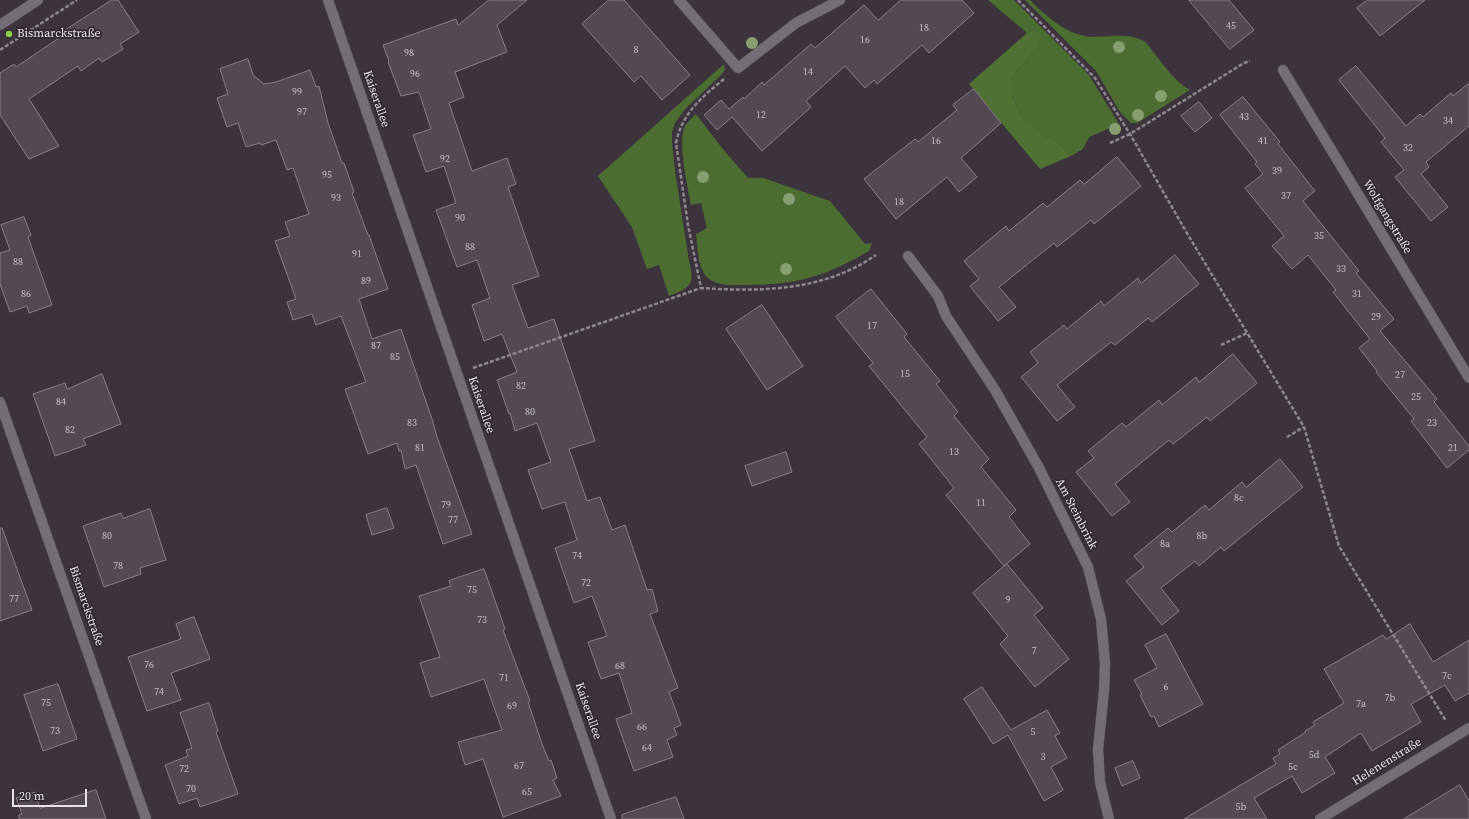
<!DOCTYPE html>
<meta charset="utf-8">
<style>
body{margin:0}
#map{position:relative;width:1469px;height:819px;overflow:hidden;background:#3c333d;font-family:"Source Serif 4",serif}
canvas{display:block}
.scale{position:absolute;left:12px;top:789px;width:75px;height:18px;box-sizing:border-box;border:2px solid #e8e2e8;border-top:0;padding-left:5px;font-size:12px;line-height:14px;white-space:nowrap;color:#e8e2e8;-webkit-text-stroke:3px #322932;paint-order:stroke}
</style>
<div id="map">
<canvas width="1469" height="819"></canvas>
<div class="scale">20 m</div>
</div>
<script>
const g = document.querySelector('canvas').getContext('2d');
g.lineJoin = 'round';
function fillPath(path, color) {
  g.fillStyle = color;
  g.fill(path, 'evenodd');
}
function strokePath(path, color, width, dash) {
  g.strokeStyle = color;
  g.lineWidth = width;
  g.lineCap = dash ? 'butt' : 'round';
  g.setLineDash(dash || []);
  g.stroke(path);
}
function drawText(font, color, halo, rows, align = 'center') {
  g.font = font + ' "Source Serif 4",serif';
  g.lineWidth = 3.5;
  g.setLineDash([]);
  g.textBaseline = 'middle';
  g.strokeStyle = halo;
  g.fillStyle = color;
  for (const [text, x, y, turn = 0] of rows) {
    g.save();
    g.translate(x, y);
    g.rotate((+turn || 0) * Math.PI / 180);
    g.textAlign = isNaN(turn) ? turn : align;
    if (halo) g.strokeText(text, 0, 0);
    g.fillText(text, 0, 0);
    g.restore();
  }
}
const green = new Path2D(`
 M988,0h26l75,75 30,49 -30,13 -6,12 -12,7 -12,-13 -20,-9 -18,-18 -10,-22v-16l25,-29 -1,-20 -8,4z
 M1025,0h5c18,18 40,38 67,37 15,-1 31,-3 45,3 5,2 9,9 12,13 11,13 21,29 36,37l-53,33h-6l-11,-11 -24,-41z
 M724,64l1,6 -4,5 -35,33 -11,15 -3,9v10l3,29 14,90c6,23 2,27 -20,35l-10,-31 -12,4 -15,-42 -34,-51z
 M696,114l26,34 26,30h15l67,23 35,43 7,-1 -3,8c-27,16 -56,29 -87,32 -12,2 -23,1 -34,2 -13,0 -27,2 -39,-6 -12,-9 -11,-32 -13,-45l11,-6 -6,-25 -10,2c-3,-17 -14,-64 -6,-79 2,-4 7,-8 11,-12z`);
const forest = new Path2D(`
 M1035,29l5,7 -4,13 -25,29v16l10,22 19,18 19,9 12,13 -31,13 -71,-85 58,-51z`);
const building = new Path2D(`
 M112,0h6l21,32 -19,12 3,5 -21,13 -3,-4 -18,13 -3,-5 -49,33 30,47 -30,13 -29,-44v-42l14,-9 2,3 43,-29 -1,-3z
 M489,0h38l-30,25 10,27 -52,20 9,25 -15,6 23,68 35,-13 9,26 -8,3 31,89 -27,9 16,43 26,-9 41,122 -26,8 18,52 13,-4 12,33 13,-5 22,65 5,-1 6,22 -8,3 28,74 -9,4 12,33 -7,3 3,7 -10,5 6,17 -39,14 -18,-52 16,-6 -13,-40 -18,6 -13,-37 19,-6 -15,-40 -18,7 -19,-55 22,-8 -12,-38 -23,7 -14,-39 23,-8 -14,-39 -22,8 -5,-18 -1,1 -12,-34 20,-8 -15,-38 -18,7 -12,-36 18,-7 -13,-38 -20,7 -21,-57 20,-7 -12,-37 -18,6 -13,-37 18,-6 -12,-37 -18,4 -13,-34 1,-1 -6,-16 73,-26 2,6z
 M609,0h15l66,75 -28,25 -21,-24 -7,6 -52,-58z
 M901,0h61l12,13 -45,40 -7,-8 -45,39 -3,-4 -9,8 -20,-22 -39,35 5,6 -49,44 -30,-34 -15,13 -13,-15 17,-15 8,9 14,-12 1,2 18,-17 2,3 47,-41 4,4 49,-43 14,15z
 M1189,0h40l25,30 -24,19z
 M1368,0h57l-45,36 -23,-28z
 M248,59l5,16 11,9 12,-2 34,-12 6,17 3,-1 9,37 14,40h2l10,29 -2,1 16,42h1l19,54 -29,10 13,40 29,-10 31,90 5,18 35,97 -29,10 -27,-79 -11,4 -4,-19 -2,1 -2,-8 -29,11 -23,-65 21,-7 -25,-66 -25,9 -4,-11 -19,6 -6,-18 9,-3 -21,-58 15,-5 -5,-14 24,-8 -16,-46 -6,2 -11,-30 -15,5 -1,-2 -14,4 -8,-24 -11,4 -10,-29 11,-4 -8,-25z
 M1356,66l50,60 14,-12 3,3 28,-24 2,3 16,-13v43l-43,36 3,5 -8,7 27,33 -17,14 -36,-44 9,-7 -23,-28 4,-4 -46,-58z
 M974,89l27,34 -40,35 16,19 -18,15 -12,-15 -51,42 -32,-40 51,-40 3,3 39,-32 -4,-5z
 M1243,97l37,45 -2,2 37,47 -12,10 56,70 -3,2 38,46 -14,12 57,68 -3,3 35,44v4l-22,18 -36,-47 3,-2 -38,-47 1,-1 -18,-23 11,-9 -37,-47 3,-2 -28,-35 -16,14 -20,-23 12,-10 -39,-48 18,-14 -8,-10 2,-2 -37,-47z
 M1199,102l13,16 -17,14 -14,-16z
 M1117,157l24,29 -47,38 -3,-4 -34,27 -3,-4 -55,44 17,20 -18,14 -28,-35 9,-7 -15,-18 42,-35 3,5 34,-28 4,4 33,-27 4,4z
 M24,217l7,18 -3,2 24,68 -23,8 -2,-7 -17,6 -10,-28v-31l10,-3 -9,-25z
 M1175,255l24,29 -47,38 -4,-4 -33,27 -4,-3 -54,43 18,22 -18,14 -36,-44 17,-14 -8,-11 34,-27 3,4 34,-28 3,5 34,-28 3,5z
 M871,289l36,45 -3,3 36,44 -4,3 22,28 -4,4 35,43 -8,8 35,43 -7,7 21,27 -26,22 -58,-71 8,-7 -35,-44 8,-7 -58,-71 4,-3 -37,-46z
 M762,305l41,61 -36,24 -41,-61z
 M1233,354l24,29 -47,38 -3,-4 -34,27 -4,-4 -54,44 15,18 -18,14 -36,-44 18,-14 -6,-7 34,-28 4,4 33,-27 3,5 34,-28 3,5z
 M102,374l19,50 -38,15 3,6 -31,11 -22,-62 32,-11 2,6z
 M786,452l6,20 -40,14 -7,-20z
 M1280,459l23,28 -79,64 -3,-4 -22,19 -4,-5 -34,27 18,23 -17,14 -36,-44 18,-14 -10,-11 34,-28 4,4 33,-27 4,5 33,-28 4,5z
 M387,508l7,20 -22,7 -6,-20z
 M150,509l16,51 -26,8 1,6 -37,13 -21,-61 38,-13 2,5z
 M2,528l30,82 -32,11v-92z
 M1007,564l36,44 -9,7 35,44 -34,28 -35,-43 8,-8 -35,-43z
 M484,569l21,60 -2,1 27,71 -2,1 14,42 7,17 2,-1 6,18 -4,2 8,16 -58,21 -20,-58 -18,6 -7,-23 44,-12 -18,-51 -53,18 -11,-34 20,-6 -21,-61 32,-10 -2,-5z
 M194,617l16,42 -39,14 10,27 -34,11 -19,-54 53,-18 -5,-15z
 M1410,624l23,38 36,-22v53l-14,8 -10,-16 -34,19 10,18 -24,14 -25,15 -11,-18 -36,24 10,16 -33,20 -10,-17 -38,22 13,21h-83l92,-55 -3,-6 7,-4 -2,-4 28,-18 -1,-1 10,-6 -2,-3 31,-19 -20,-34 59,-34 3,4z
 M1166,634l37,70 -44,23 -5,-11 -3,1 -11,-22 2,-1 -8,-14 23,-12 -12,-23z
 M58,684l19,55 -34,12 -19,-56z
 M982,687l29,43 36,-20 13,23 -5,3 12,22 -16,9 12,23 -19,11 -36,-66 -15,9 -29,-45z
 M209,703l9,28 -2,1 22,62 -38,13 -3,-9 -18,6 -14,-39 23,-9 -2,-6 6,-2 -12,-35z
 M1133,761l7,17 -18,8 -7,-18z
 M1460,785l9,16v18h-65z
 M96,790l10,29h-87v-4l3,-1 -6,-16 19,-6 5,16z
 M676,797l8,22h-62v-4z`);
const path = new Path2D(`
 M1018,0l77,78 35,56 58,101 116,192 35,119 107,175
 M0,50l77,-50
 M724,79c-22,18 -42,34 -48,64l12,82 13,63c61,4 123,3 175,-33
 M1110,143l20,-9 114,-71 6,-2
 M1221,345l26,-12
 M473,368l228,-80
 M1287,437l17,-10`);
const minor = new Path2D(`
 M328,0l283,819
 M679,0l59,68 58,-45 44,-23
 M0,25l38,-25
 M1283,70l186,308
 M908,256l30,40 8,20 49,74 43,76 50,101 13,52 4,44 -1,28 -6,58 2,33 9,37
 M0,402l146,417
 M1320,819l149,-91`);
const trees = [
 [752,43],
 [1119,47],
 [1161,96],
 [1138,115],
 [1115,129],
 [703,177],
 [789,199],
 [786,269]
];
const markers = [
 [9,34,4,"#8ace47"]
];
const numberNames = [
 ["45",1231,26],
 ["18",924,28],
 ["16",865,40],
 ["8",636,50],
 ["98",409,53],
 ["14",808,72],
 ["96",415,74],
 ["99",297,92],
 ["97",302,112],
 ["12",761,115],
 ["43",1244,117],
 ["34",1448,121],
 ["16",936,141],
 ["41",1263,141],
 ["32",1408,148],
 ["92",445,159],
 ["39",1277,171],
 ["95",327,175],
 ["37",1286,196],
 ["93",336,198],
 ["18",899,202],
 ["90",460,218],
 ["35",1319,236],
 ["88",470,247],
 ["91",357,254],
 ["88",18,262],
 ["33",1341,269],
 ["89",366,281],
 ["86",26,294],
 ["31",1357,294],
 ["29",1376,317],
 ["17",872,326],
 ["87",376,346],
 ["85",395,357],
 ["15",905,374],
 ["27",1400,375],
 ["82",521,386],
 ["25",1416,397],
 ["84",61,402],
 ["80",530,412],
 ["83",412,423],
 ["23",1432,423],
 ["82",70,430],
 ["81",420,448],
 ["21",1453,448],
 ["13",954,452],
 ["8c",1239,498],
 ["11",981,503],
 ["79",446,505],
 ["77",453,520],
 ["80",107,536],
 ["8b",1202,536],
 ["8a",1165,544],
 ["74",577,556],
 ["78",118,566],
 ["72",586,583],
 ["75",472,590],
 ["77",14,599],
 ["9",1008,600],
 ["73",482,620],
 ["7",1034,651],
 ["76",149,665],
 ["68",620,666],
 ["7c",1447,676],
 ["71",504,678],
 ["6",1166,687],
 ["74",159,692],
 ["7b",1390,698],
 ["75",46,703],
 ["7a",1361,704],
 ["69",512,706],
 ["66",642,727],
 ["73",55,731],
 ["5",1033,732],
 ["64",647,748],
 ["5d",1314,755],
 ["3",1043,757],
 ["67",519,766],
 ["5c",1293,767],
 ["72",184,769],
 ["70",191,789],
 ["65",527,792],
 ["5b",1241,807]
];
const poiNames = [
 ["Bismarckstraße",17,34]
];
const streetNames = [
 ["Kaiserallee",376,99,71],
 ["Wolfgangstraße",1387,217,59],
 ["Kaiserallee",481,405,71],
 ["Am Steinbrink",1076,514,63],
 ["Bismarckstraße",86,606,71],
 ["Kaiserallee",588,711,71],
 ["Helenenstraße",1387,762,-32]
];
fillPath(green, '#4c6d30');
fillPath(forest, '#4f7131');
fillPath(building, '#534953');
strokePath(building, '#897e89', 1);
strokePath(minor, '#584f58', 11);
strokePath(path, '#8e878f', 2.5, [4, 2]);
strokePath(minor, '#736e73', 10);
g.fillStyle = '#869e70';
for (const [x, y] of trees) {
  g.beginPath();
  g.arc(x, y, 6, 0, 2 * Math.PI);
  g.fill();
}
for (const [x, y, r, color] of markers) {
  const dot = new Path2D();
  dot.arc(x, y, r, 0, 2 * Math.PI);
  g.fillStyle = color;
  g.fill(dot);
  strokePath(dot, '#322932', 1.5);
}
drawText('10px', '#c3bcc3', null, numberNames);
drawText('12px', '#e8e2e8', '#322932', poiNames, 'left');
drawText('12px', '#e8e2e8', '#322932', streetNames);
</script>
